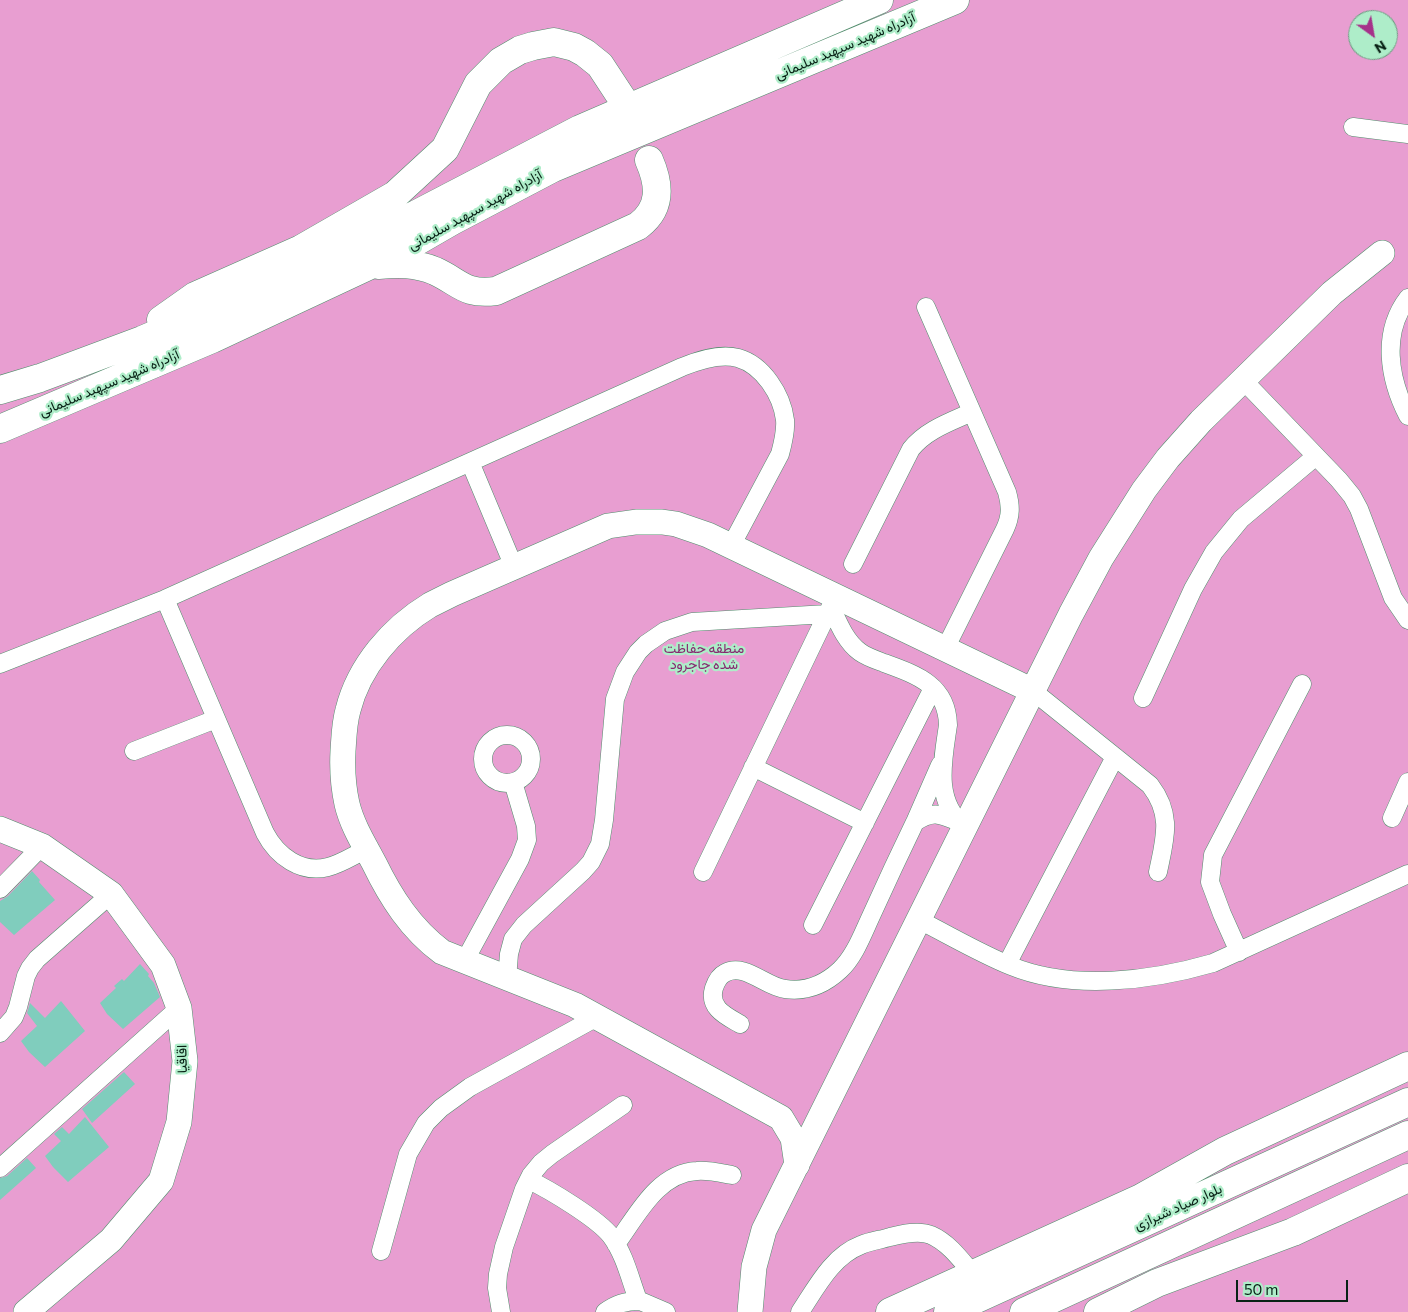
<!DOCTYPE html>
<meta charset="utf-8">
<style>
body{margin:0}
#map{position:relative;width:1408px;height:1312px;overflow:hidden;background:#aeedc9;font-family:Commissioner,sans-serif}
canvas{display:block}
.north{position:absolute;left:1348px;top:10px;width:50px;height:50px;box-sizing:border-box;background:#aeedc9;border:1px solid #6c9c81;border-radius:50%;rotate:148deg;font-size:14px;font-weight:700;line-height:20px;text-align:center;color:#092216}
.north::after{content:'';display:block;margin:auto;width:18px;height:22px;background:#a6318a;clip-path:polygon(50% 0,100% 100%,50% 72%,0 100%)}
.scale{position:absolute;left:1236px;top:1280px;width:112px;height:22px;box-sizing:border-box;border:2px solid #092216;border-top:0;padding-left:6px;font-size:15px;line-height:18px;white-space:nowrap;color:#092216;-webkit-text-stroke:4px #aeedc9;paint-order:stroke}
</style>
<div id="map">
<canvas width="1408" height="1312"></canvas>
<div class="north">N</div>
<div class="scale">50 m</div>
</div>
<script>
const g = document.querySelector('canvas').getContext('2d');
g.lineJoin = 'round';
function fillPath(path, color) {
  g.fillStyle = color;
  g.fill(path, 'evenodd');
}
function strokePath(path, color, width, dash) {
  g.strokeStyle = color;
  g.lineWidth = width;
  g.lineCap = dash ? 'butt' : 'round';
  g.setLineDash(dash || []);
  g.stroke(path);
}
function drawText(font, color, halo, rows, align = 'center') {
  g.font = font + ' Commissioner,Vazirmatn,sans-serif';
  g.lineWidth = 4.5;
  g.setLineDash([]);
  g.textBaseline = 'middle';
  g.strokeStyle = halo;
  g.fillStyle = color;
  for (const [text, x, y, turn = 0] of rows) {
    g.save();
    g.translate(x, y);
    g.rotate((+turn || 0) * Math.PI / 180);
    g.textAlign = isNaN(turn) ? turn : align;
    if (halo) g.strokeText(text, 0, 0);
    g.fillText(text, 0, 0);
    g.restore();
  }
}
const green = new Path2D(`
 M0,0h1408v1312h-1408zM1358,20h30v30h-30z`);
const building = new Path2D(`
 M32,871l8,9 -1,2 16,18 -41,35 -14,-13v-21l8,-5z
 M140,964l9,10 -1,2 6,7 6,14 -37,32 -16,-15 -7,-11 16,-15 -2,-2 8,-7 2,2z
 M61,1001l24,30 -40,36 -16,-15 -8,-11 16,-15 -10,-13 3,-10 15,15z
 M124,1072l11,12 -43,39 -10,-14z
 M85,1117l24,30 -41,35 -15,-15 -8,-11 16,-15 -7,-7 8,-7 7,7z
 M27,1158l9,10 -36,32v-22l7,-2z`);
const street = new Path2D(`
 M1353,127l55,7
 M1408,298c-27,35 -19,81 0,118
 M926,307l81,185c4,14 4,24 -2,37l-60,120
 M1243,380l96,100 13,16 7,13 34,89 15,22
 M470,462l44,105
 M853,564l58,-115c15,-19 39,-27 61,-37
 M165,599l100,234c12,23 36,41 63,34 13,-3 26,-12 39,-18
 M831,607c7,15 14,34 29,45 7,5 16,8 24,11 33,12 63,22 64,62 -5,35 -15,76 17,102
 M0,664l165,-65 517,-232c17,-7 38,-14 56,-9 25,7 44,37 47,62 1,11 -2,23 -5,34l-49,92
 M1033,691l117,94c23,30 15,53 8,87
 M1143,698l50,-109 21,-37 27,-33 75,-63
 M483 759a24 24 0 1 1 48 0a24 24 0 1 1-48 0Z
 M134,751l82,-32
 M940,765l-25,57c18,-12 25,-8 44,0
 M753,767l112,56
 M1392,818l16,-36
 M703,872l128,-266
 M0,889l42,-43
 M919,920c30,15 60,33 92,46 61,25 140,15 202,-3l195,-89
 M813,925l120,-237
 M1239,952l-17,-38 -12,-32 3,-27 89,-171
 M464,962l56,-103 7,-19 -1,-14 -13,-44
 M1007,964l108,-207
 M507,979l2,-25 4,-15 11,-14 59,-54 8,-9 9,-18 4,-24 11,-121 10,-27 13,-20 8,-8 19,-13 27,-9 135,-8
 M740,1024c-14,-8 -32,-16 -26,-36 2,-6 5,-12 11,-15 19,-11 41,14 60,16 21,3 40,-5 55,-19 15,-14 23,-37 32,-56 14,-31 28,-61 43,-92
 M0,1033l14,-16 4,-10 8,-31 4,-8 7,-9 74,-65
 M0,1168l179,-160
 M529,1180c21,10 69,39 82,56 14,19 19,43 27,64l28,12
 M616,1244c21,-28 41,-71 81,-73 11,-1 24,2 35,4
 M381,1251l27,-97 18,-31 15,-15 29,-21 127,-70
 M501,1312l-4,-24 1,-14 6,-27 20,-58 7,-14 10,-12 11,-9 71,-49
 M605,1312c11,-8 20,-11 34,-11
 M800,1312c16,-24 32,-56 61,-67 9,-4 19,-5 29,-8 12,-3 29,-7 41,-2 18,8 30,25 42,39`);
const secondary = new Path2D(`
 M0,829l42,17 69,48 52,71 16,43 6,53 -6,61 -18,59 -50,59 -85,72
 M797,1165l-4,-27 -12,-20 -206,-113 -133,-53c-31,-23 -51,-54 -68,-89 -10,-19 -22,-38 -27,-59 -4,-18 -5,-34 -4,-53 1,-14 1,-27 5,-41 11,-44 44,-82 82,-105l22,-11 156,-68 28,-4h26l14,2 32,11 325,156
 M750,1312l4,-45 10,-37 307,-616 30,-56 43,-68 24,-32 33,-37 131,-128 50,-40`);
const primary = new Path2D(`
 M890,1312l251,-114 84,-47 183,-85
 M948,1312l460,-210
 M1024,1312l384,-177
 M1098,1312l59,-29 136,-51 115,-54`);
const highway = new Path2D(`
 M378,265c20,-2 38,-2 57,6 26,12 29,24 61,20l142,-65c24,-18 22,-41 11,-66
 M161,320l34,-24 106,-47 94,-54 50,-46 33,-65 23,-23 19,-11 13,-4 21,-4 20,5 11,6 15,12 23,35
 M0,390l40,-12 102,-38 173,-73 265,-138 299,-129
 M0,429l212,-90 188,-88 52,-30 101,-53 402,-168`);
const streetNames = [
 ["آزادراه شهید سپهبد سلیمانی",845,46,-23],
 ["آزادراه شهید سپهبد سلیمانی",475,210,-29],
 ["آزادراه شهید سپهبد سلیمانی",109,383,-23],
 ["اقاقیا",182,1059,-91],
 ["بلوار صیاد شیرازی",1178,1207,-24]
];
const parkNames = [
 ["منطقه حفاظت",704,648],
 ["شده جاجرود",704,664]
];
fillPath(green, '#e89ed1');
fillPath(building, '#80cdbd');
strokePath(street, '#528d6d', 19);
strokePath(secondary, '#528d6d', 26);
strokePath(primary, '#528d6d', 29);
strokePath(highway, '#528d6d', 29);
strokePath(street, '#fff', 18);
strokePath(secondary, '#fff', 25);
strokePath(primary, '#fff', 28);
strokePath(highway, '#fff', 28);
drawText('14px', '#092216', '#aeedc9', streetNames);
drawText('14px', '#86296f', '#aeedc9', parkNames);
</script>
